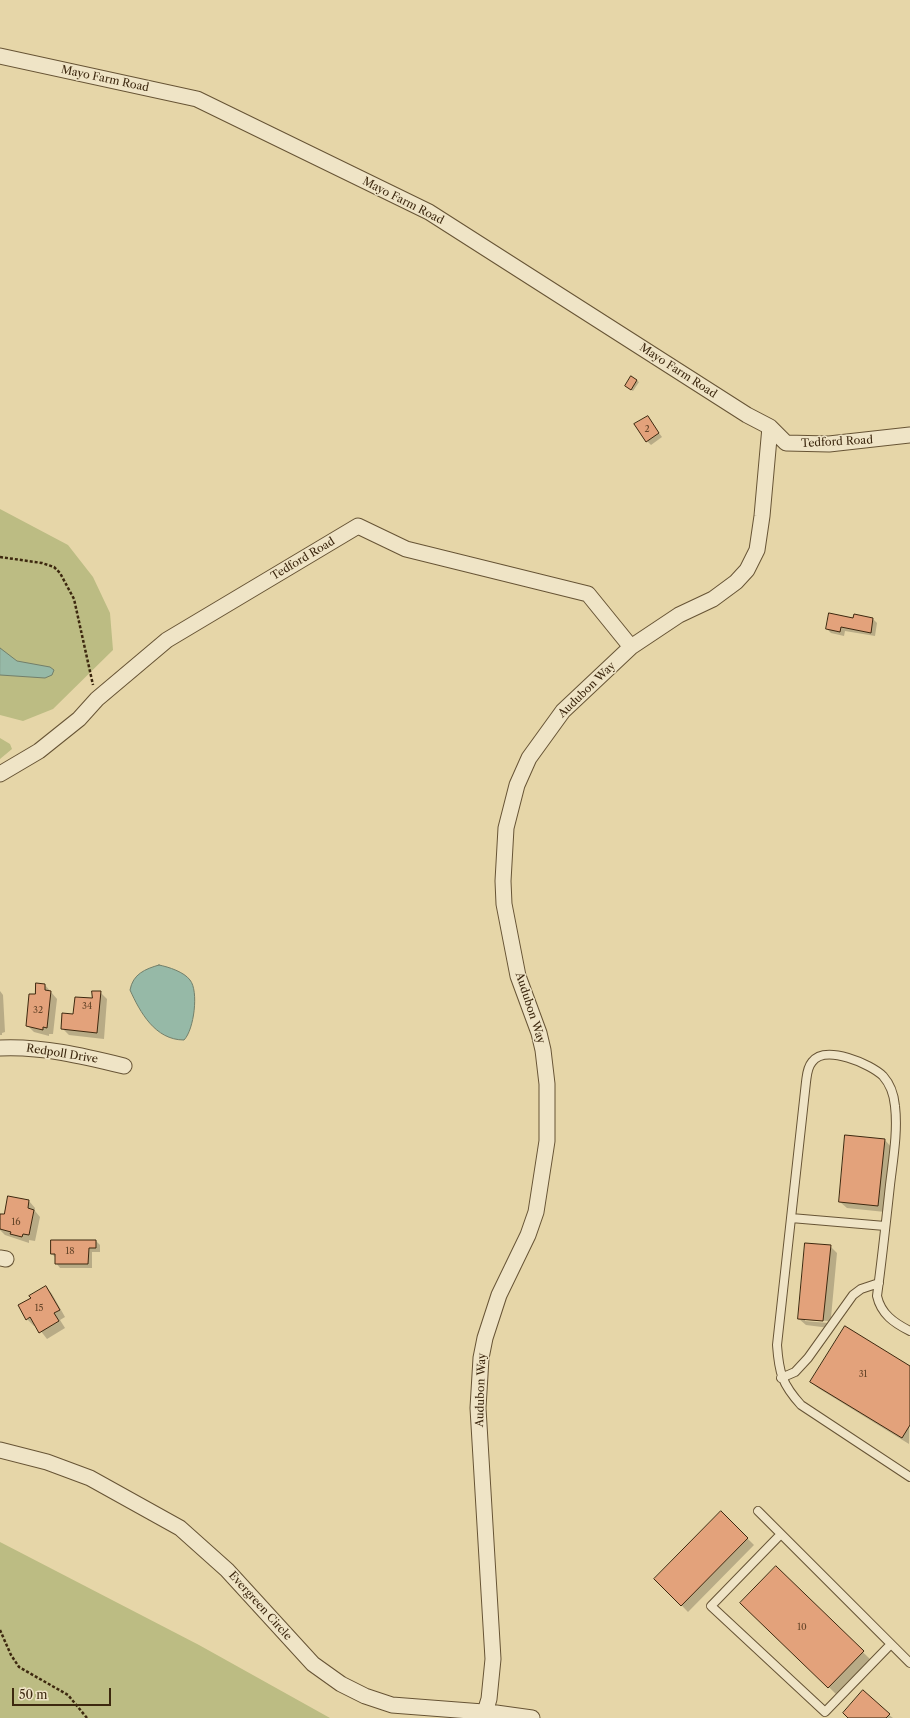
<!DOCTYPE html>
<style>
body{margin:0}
#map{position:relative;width:910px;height:1718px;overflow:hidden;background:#e6d6a8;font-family:"Libre Caslon Text",serif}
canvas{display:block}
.scale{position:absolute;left:12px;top:1688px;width:99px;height:18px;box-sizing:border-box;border:2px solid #3d280f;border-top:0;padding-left:5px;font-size:12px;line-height:14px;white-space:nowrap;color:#3d280f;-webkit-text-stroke:3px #efe4c6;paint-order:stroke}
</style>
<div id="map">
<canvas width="910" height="1718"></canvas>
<div class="scale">50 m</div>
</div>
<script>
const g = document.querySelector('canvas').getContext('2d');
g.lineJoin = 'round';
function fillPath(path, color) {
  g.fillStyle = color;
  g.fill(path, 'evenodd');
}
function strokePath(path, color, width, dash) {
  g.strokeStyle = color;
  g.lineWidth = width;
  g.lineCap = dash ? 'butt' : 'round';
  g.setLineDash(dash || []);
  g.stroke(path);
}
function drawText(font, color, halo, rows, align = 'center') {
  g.font = font + ' "Libre Caslon Text",serif';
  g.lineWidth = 3;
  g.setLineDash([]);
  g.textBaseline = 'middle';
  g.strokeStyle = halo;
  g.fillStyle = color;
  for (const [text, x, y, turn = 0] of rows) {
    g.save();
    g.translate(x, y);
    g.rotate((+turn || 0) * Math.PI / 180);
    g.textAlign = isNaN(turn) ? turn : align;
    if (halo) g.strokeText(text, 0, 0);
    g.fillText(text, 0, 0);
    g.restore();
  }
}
const green = new Path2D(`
 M0,509l68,36 25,32 17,36 3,37 -60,59 -30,12 -23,-6z
 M0,738l10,6 2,5 -12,10z
 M0,1542l199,103 131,73h-330z`);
const water = new Path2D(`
 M0,648l17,13 33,6 4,3 -2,5 -7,3 -45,-3z
 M159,965c10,2 25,7 31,15 9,11 4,50 -6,60 -29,0 -44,-28 -54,-50 3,-16 15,-21 29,-25z`);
const shadow = new Path2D(`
 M631,377l8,5 -6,9 -5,-3z
 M647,417l15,20 -11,8 -4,-4z
 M855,615l18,4 4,4 -2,13 -30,-5 -1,5 -13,-3 -4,-4 27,-10z
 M45,985l12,14 -4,35h-4v2l-15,-4 -7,-7 8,-30z
 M0,991l3,4 2,37 -3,1v2h-2z
 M100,992l7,7 -3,40 -35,-4 -7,-7 12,-13z
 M885,1140l6,7 -6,65 -38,-4 -7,-6z
 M29,1201l6,7v3l5,6 -5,24 -6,-1v3l-24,-8 -5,-5v-9l4,-6z
 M96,1241l4,4v7h-8v16h-32l-4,-5v-5l-4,-4z
 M830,1246l7,7 -7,75 -24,-3 -7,-6zM805,1319l23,2v2l-23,-2z
 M46,1287l6,7 13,23 -5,3 5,8 -18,11 -11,-14 -2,1 -7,-7 5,-20z
 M910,1367l-1,77 -91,-56 -7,-6z
 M721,1512l33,33 -66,67 -32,-33z
 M776,1568l94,91 -34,35 -94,-91z
 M889,1715l4,3h-44z`);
const building = new Path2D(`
 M631,376l6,4 -6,10 -6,-4z
 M648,416l11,17 -13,9 -12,-18z
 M829,613l24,5 1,-4 19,4 -2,15 -30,-6 -1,5 -14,-3z
 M36,983l9,1v6l6,1 -4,37 -4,-1v3l-17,-4 3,-32h6z
 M92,991h9l-4,42 -36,-4 1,-16 11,1 2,-17 17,1z
 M845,1135l40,4 -7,67 -39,-4z
 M8,1196l21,4 -1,8 6,2 -5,25 -6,-1 -1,3 -12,-3 1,-2 -11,-3v-15h4z
 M51,1240h45v8h-7l-1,16h-33v-10h-4z
 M805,1243l26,2 -8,76 -25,-2z
 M46,1286l14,24 -6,3 5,8 -20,12 -9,-16 -4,3 -8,-15 13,-7 -2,-2z
 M845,1326l65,40v59l-8,13 -92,-56z
 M721,1511l27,27 -67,68 -27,-27z
 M776,1566l88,85 -36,37 -88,-85z
 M863,1690l27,24 -4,4h-38l-5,-5z`);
const path = new Path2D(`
 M0,557l42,6 12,4 6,6 14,26 19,86
 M0,1630l11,25 8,12 49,28 19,23`);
const service = new Path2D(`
 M791,1218l94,8
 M910,1331c-16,-8 -29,-17 -33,-35 5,-37 9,-74 13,-111 3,-26 8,-53 5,-79 -1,-11 -4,-21 -12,-30 -12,-12 -58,-32 -71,-14 -5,6 -5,13 -6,20l-29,263c2,28 5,39 24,60l109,72
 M781,1378l14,-6 13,-14 45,-63 8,-6 18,-6
 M758,1511l152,152
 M781,1534l-70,72 114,106 66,-68`);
const minor = new Path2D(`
 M0,56l197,43 232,113 318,203 23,12 16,16 43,1 81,-9
 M0,774l39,-23 40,-32 18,-20 70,-59 191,-114 48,23 182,45 43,53
 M0,1048c42,-2 83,8 124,18
 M0,1258l6,1
 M0,1450l47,12 43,16 90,50 47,42 86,94 28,20 24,12 27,9 104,8 36,5
 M485,1712l4,-13 4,-40 -15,-251 3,-50 4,-20 14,-43 29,-60 8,-23 11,-71v-57l-4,-34 -4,-17 -21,-57 -14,-72 -1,-23 3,-53 11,-43 12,-27 34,-47 68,-64 48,-32 34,-16 23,-17 11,-12 10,-20 5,-34 8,-89`);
const numberNames = [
 ["2",647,429],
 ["34",87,1006],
 ["32",38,1010],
 ["16",16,1222],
 ["18",70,1251],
 ["15",39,1308],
 ["31",863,1374],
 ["10",802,1627]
];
const streetNames = [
 ["Mayo Farm Road",105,79,12],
 ["Mayo Farm Road",403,201,27],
 ["Mayo Farm Road",678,371,33],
 ["Tedford Road",837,442,-3],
 ["Tedford Road",303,559,-31],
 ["Audubon Way",587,690,-44],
 ["Audubon Way",530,1008,72],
 ["Redpoll Drive",62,1054,9],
 ["Audubon Way",481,1390,-88],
 ["Evergreen Circle",260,1606,48]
];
fillPath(green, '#bcbc83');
fillPath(water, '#96b9a7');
strokePath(water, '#727f6a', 1);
fillPath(shadow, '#0003');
fillPath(building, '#e3a27b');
strokePath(building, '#3d280f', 1);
strokePath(service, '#675435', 10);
strokePath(minor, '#675435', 17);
strokePath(path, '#3d280f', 2.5, [3, 2]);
strokePath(service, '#efe4c6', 8);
strokePath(minor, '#efe4c6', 15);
drawText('9px', '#66462a', null, numberNames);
drawText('11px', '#3d280f', '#efe4c6', streetNames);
</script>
